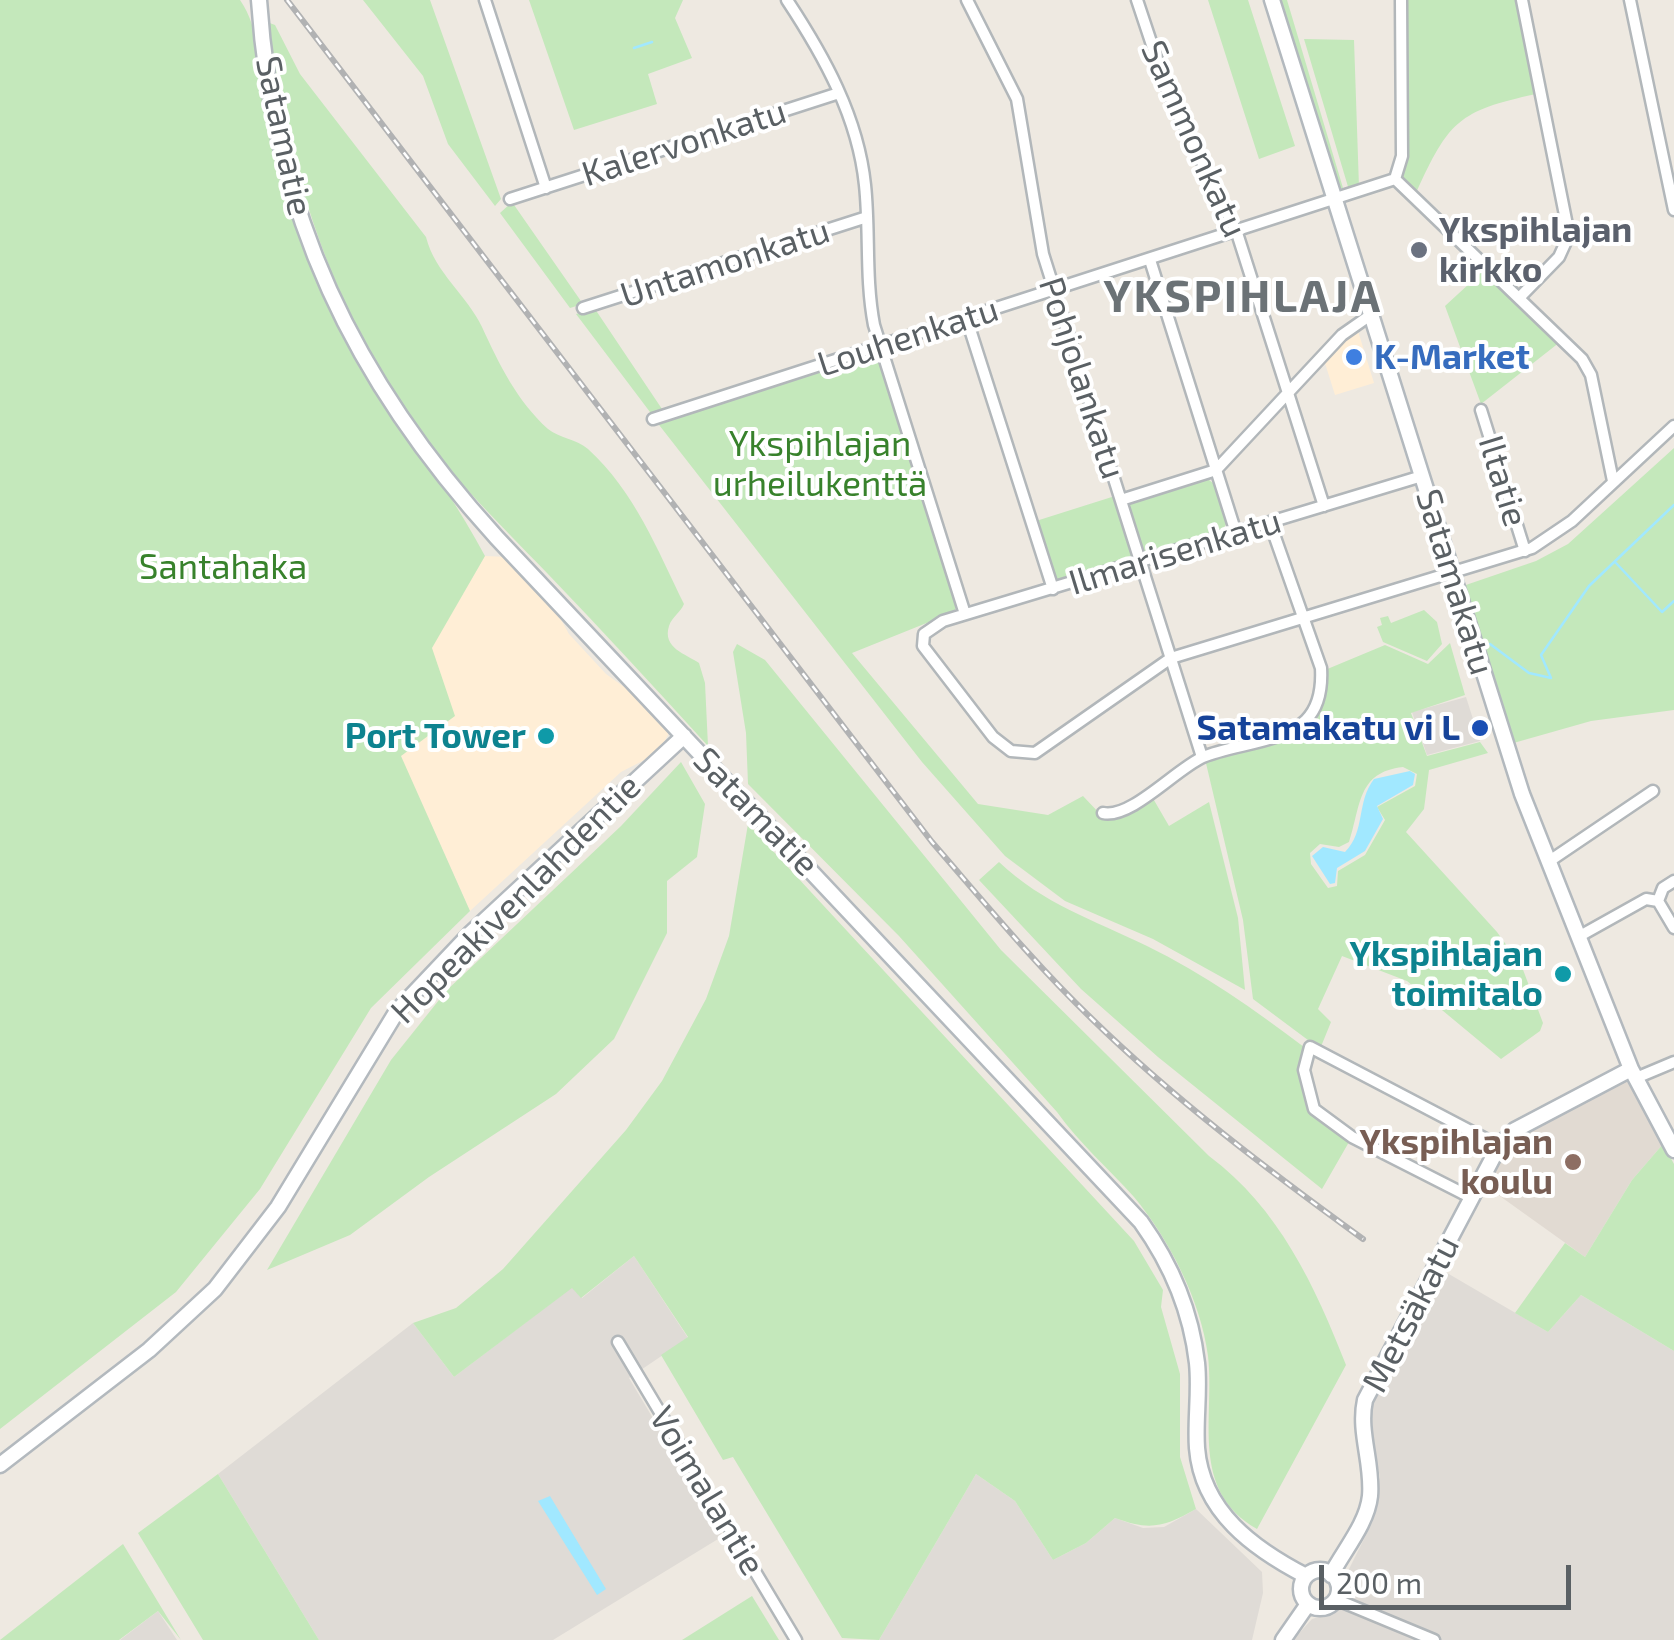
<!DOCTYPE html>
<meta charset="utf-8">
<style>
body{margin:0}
#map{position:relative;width:1674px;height:1640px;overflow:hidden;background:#eee9e1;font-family:"Exo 2",sans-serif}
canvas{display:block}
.scale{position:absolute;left:1319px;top:1565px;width:252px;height:45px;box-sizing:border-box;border:5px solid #5a6064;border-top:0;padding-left:12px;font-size:30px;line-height:35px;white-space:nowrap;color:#5a6064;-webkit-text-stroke:8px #fff;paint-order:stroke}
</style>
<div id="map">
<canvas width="1674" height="1640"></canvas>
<div class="scale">200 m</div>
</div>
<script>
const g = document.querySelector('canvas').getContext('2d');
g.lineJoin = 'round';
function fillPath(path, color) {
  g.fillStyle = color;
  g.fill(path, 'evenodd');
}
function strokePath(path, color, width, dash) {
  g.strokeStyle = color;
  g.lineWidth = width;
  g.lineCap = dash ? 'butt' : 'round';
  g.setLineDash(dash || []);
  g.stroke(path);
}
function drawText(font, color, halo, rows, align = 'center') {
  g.font = font + ' "Exo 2",sans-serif';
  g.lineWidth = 8;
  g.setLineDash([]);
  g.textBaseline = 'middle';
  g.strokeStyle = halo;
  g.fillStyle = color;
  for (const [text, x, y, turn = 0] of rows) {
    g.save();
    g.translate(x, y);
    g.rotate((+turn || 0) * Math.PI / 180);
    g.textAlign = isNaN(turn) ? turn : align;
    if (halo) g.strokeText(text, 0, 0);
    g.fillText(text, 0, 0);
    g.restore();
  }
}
const commercial = new Path2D(`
 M1358,331l16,52 -39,12 -11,-35z
 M485,556l23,1 47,52 14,25 37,40 35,25 28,34 -11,20 -37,19 -151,139 -70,-156 21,-16 10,-91z`);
const industrial = new Path2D(`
 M1466,697l14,44 -53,14 -15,-43z
 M634,1256l54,82 -59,40 94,158 -170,104h-234l-101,-166 195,-151 41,54 118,-90 10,11z
 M1442,1270l106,62 33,-37 93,56v289h-381l19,-21 23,-7 9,-19 1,-16 28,-56 4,-22 3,-22 -10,-44 2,-28z
 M976,1474l39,27 38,59 33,-17 29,-25 28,10 21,-1 32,-18 66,63 1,21 -11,47h-373z
 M158,1611l19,29h-57z`);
const education = new Path2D(`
 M1627,1081l36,63 -31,36 -47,77 -102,-73 28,-42z`);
const green = new Path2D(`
 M0,0h240c21,30 17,66 24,102 11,61 29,125 55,182 44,100 116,177 166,272l-53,92 23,68 -54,40 69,155 -99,97 -111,181 -84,103 -176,137z
 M363,0h67l71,199 -6,7 -47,-62 -25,-68z
 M529,0h154l-8,18 17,40 -44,16 9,30 -83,26z
 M1208,0h40l47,146 -36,13z
 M1278,0h9l56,188 -6,2z
 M1407,0h110l19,94c-78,17 -87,27 -120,99l-15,-14 7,-35z
 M267,22l8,3 25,49 126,163c9,36 41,58 56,90 17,37 35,74 66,102 11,9 29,10 40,20 47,43 69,100 96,155 -4,9 -12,13 -15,22 -7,22 17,28 30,37l6,20 3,63c-53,-58 -106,-116 -161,-173 -51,-53 -105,-105 -145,-166 -77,-118 -115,-247 -135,-385z
 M1304,39l50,1 5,147 -10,3z
 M512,202l71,102 -13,4 -70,-95z
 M1483,271l77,71 -79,62 -36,-98z
 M595,309l69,103 -11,4 -77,-102z
 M878,353l80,251 -4,8 -102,41 126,151 70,11 35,-19 18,19 50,-20 18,31 40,-24 29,116 7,72 -92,-51 -88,-38 -60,-45 -83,-94 -266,-341z
 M1674,448v262l-83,11 -81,23 -50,-157 76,-26 32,-17z
 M1205,477l12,9 10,36 -5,10 -74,23 -8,-6 -14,-43 4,-5z
 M1115,496l17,56 -3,9 -74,21 -19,-61z
 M1424,610l13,12 5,22 -15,17 -44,-19 -6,-15 5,-2 -2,-7 8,-2 3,7z
 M1450,643l15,52 -54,18 16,43 53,-14 8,11 -59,17 -5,39 -18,23 91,100 25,35 21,56 -3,8 -39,28 -94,-78 -65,-25 -24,53 13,13 -11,27 -67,-50 -10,-79 -38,-161c50,-15 122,-23 120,-89l60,-25 43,19zM1403,767l14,7 -2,12 -38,21 8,13 -20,35 -27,16 -1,15 -9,2 -17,-24 -1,-11 10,-9 19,3 10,-5c12,-36 8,-70 54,-75z
 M737,644l28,16 236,290 208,206c70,52 106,130 137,209l-89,164c-68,-39 -42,-110 -49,-173 -7,-55 -39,-117 -74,-159 -26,-29 -54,-53 -77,-85l-158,-176 -151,-152 -2,-51 -13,-81z
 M681,762l24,42 -8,53 -30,24v52l-53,106 -58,55 -127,83 -79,58 -83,35 124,-210 56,-70 174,-164z
 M748,824l386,417 29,49 -2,17 19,67v83l16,52c-32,18 -46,22 -81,9l-29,25 -33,17 -38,-59 -39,-27 -97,166 -37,-2 -109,-181 -10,3 -62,-105 27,-18 -54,-81 -53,42 -9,-10 -118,89 -41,-54 43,-15 47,-39 123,-139 36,-49 44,-82 23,-63z
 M999,862c44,42 95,58 148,84 57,28 107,63 157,101 -15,46 10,70 45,95l-27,47 -164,-132 -77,-68 -102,-109z
 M1663,1144l11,20v187l-93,-56 -33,37 -33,-19 50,-70 20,14 47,-77z
 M218,1474l101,166h-116l-65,-107z
 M123,1544l58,96 -23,-29 -39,29h-119z
 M752,1596l27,44h-97z`);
const water = new Path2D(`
 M1410,771l5,3 -2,11 -36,21 6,13 -18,32 -28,17 -2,15 -5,1 -18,-28 11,-9 22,5c21,-21 11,-50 29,-73z
 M550,1496l56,93 -9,6 -59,-94z`);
const stream = new Path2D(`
 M634,48l18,-6
 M1616,563l46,49 12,-11
 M1490,644l39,29 22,5 -10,-23 48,-69 85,-81`);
const street = new Path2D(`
 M485,0l61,188
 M787,0c37,56 71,117 78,185 5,47 0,93 9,140l91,289
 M967,0l50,99 26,155 159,503
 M1137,0l31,93 69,140 87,273
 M1630,0l44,210
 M1395,179l187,180 9,16 22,106
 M1395,179l7,-23 -1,-156
 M510,199l329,-106
 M1150,260l86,273
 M1520,297l39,-40 10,-22 -47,-235
 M583,308l284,-91
 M967,320l86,269
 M1481,410l44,141
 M653,419l742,-240
 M1422,476l-479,145 -19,13 -1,12 70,91 18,14 24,2 136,-95 361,-110 40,-27 102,-95
 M1121,500l95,-30 126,-135 30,-21
 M1103,813c28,6 73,-44 100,-56 30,-13 80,-14 103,-37 14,-14 16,-34 15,-52l-51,-145
 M1548,862l105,-71
 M1658,901l16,27
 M1658,901l5,-13 11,-7
 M1578,937l68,-38 12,2
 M1636,1078l38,-16
 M1472,1198l-120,-61 -38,-28 -10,-39 6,-23 189,99
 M618,1342l178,298
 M1335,1599l99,41`);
const secondary = new Path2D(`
 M259,0c14,214 95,381 238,538l644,684c30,42 50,89 56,141 3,29 -2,57 0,85 5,64 57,101 109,128
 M1272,0l250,794 109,275 43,81
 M0,1465l149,-115 66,-61 63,-82 119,-196 73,-77 214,-198
 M1301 1589a19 19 0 1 1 38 0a19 19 0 1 1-38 0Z
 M1331,1575c13,-25 36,-51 39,-79 3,-33 -12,-64 -5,-96l134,-254 16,-16 116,-61
 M1283,1640l25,-36`);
const rail = new Path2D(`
 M287,0l645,842c52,60 102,121 159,176 84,82 177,152 272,221`);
const markers = [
 [1419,250,10,"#6b7280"],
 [1354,357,10,"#3f7fe0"],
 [1480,728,10,"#1a4fb4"],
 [546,736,10,"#0f9aa8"],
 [1563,974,10,"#0f9aa8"],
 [1573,1162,10,"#8d6e63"]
];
const streetNames = [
 ["Satamatie",284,136,78],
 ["Sammonkatu",1194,139,66],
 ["Kalervonkatu",684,143,-18],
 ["Untamonkatu",725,263,-18],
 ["Louhenkatu",908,337,-18],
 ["Pohjolankatu",1082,378,72],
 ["Iltatie",1503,481,73],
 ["Ilmarisenkatu",1175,552,-17],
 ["Satamakatu",1455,582,73],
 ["Satamatie",756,812,46],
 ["Hopeakivenlahdentie",516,899,-45],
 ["Metsäkatu",1411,1314,-63],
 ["Voimalantie",707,1491,59]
];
const worshipNames = [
 ["Ykspihlajan",1439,230],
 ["kirkko",1439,270]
];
const shopNames = [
 ["K-Market",1374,357]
];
const parkNames = [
 ["Ykspihlajan",820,444],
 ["urheilukenttä",820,484],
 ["Santahaka",223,567]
];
const transitNames = [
 ["Satamakatu vi L",1460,728]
];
const cultureNames = [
 ["Port Tower",526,736],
 ["Ykspihlajan",1543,954],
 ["toimitalo",1543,994]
];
const educationNames = [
 ["Ykspihlajan",1553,1142],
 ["koulu",1553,1182]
];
const districtNames = [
 ["YKSPIHLAJA",1243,297]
];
fillPath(commercial, '#ffeed6');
fillPath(industrial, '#dfdbd6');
fillPath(education, '#e1dad2');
fillPath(green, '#c4e8bb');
fillPath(water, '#a1e8ff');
strokePath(stream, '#a1e8ff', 2.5);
strokePath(street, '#b2b7ba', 15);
strokePath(secondary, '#b3b9be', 19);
strokePath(street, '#fff', 10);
strokePath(secondary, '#fff', 14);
strokePath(rail, '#b1b2b3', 6);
strokePath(rail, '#fff', 2.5, [8]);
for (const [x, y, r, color] of markers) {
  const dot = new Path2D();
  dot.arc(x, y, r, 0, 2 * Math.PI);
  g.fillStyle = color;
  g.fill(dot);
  strokePath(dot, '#fff', 4);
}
drawText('35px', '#5a6064', '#fff', streetNames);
drawText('bold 35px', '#5b616d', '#fff', worshipNames, 'left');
drawText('bold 35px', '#366cbe', '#fff', shopNames, 'left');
drawText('35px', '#38822c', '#fff', parkNames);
drawText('bold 35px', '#164399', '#fff', transitNames, 'right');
drawText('bold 35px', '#0d838f', '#fff', cultureNames, 'right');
drawText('bold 35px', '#785e54', '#fff', educationNames, 'right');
g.letterSpacing = '2.5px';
drawText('bold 45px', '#6b7276', '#fff', districtNames);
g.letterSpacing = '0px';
</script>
